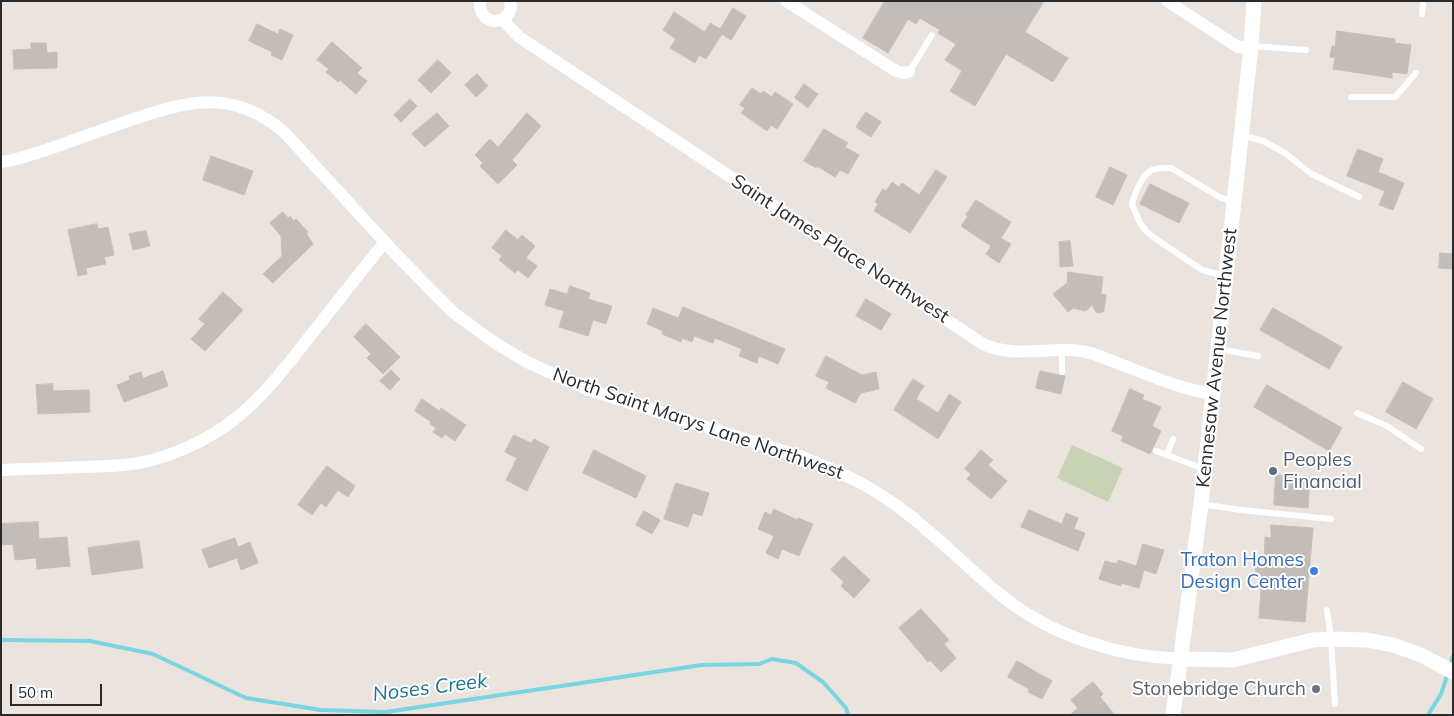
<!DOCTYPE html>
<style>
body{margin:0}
#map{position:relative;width:1454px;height:716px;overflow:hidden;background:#ebe3de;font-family:Mulish,sans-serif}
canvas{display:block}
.frame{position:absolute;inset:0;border:2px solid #2a2a2a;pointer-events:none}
.scale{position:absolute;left:10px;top:684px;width:92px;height:22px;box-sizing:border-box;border:2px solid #2a2a2a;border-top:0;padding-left:6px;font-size:15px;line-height:18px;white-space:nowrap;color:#2a2a2a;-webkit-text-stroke:4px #fff;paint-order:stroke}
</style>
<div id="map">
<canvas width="1454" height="716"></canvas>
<div class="frame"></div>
<div class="scale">50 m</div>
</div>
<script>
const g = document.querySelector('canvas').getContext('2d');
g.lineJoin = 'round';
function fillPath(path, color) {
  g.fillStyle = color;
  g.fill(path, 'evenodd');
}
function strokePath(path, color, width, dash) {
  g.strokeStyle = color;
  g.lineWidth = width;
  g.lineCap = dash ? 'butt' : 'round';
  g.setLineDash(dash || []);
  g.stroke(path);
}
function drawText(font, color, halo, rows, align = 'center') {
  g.font = font + ' Mulish,sans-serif';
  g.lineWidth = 4;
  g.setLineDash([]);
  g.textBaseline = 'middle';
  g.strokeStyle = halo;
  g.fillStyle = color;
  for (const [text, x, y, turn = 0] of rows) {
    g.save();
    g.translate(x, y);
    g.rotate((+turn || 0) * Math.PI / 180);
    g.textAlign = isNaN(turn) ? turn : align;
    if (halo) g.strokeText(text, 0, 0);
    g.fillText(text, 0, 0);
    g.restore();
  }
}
const cemetery = new Path2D(`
 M1072,445l51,23 -15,34 -51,-24z`);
const stream = new Path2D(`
 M1,640l89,1 63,13 93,44 75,12 65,2 316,-47 57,-1 13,-5 24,4 27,19 23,26 2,7
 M1450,666l3,-10
 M1428,715l13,-21 7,-21`);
const building = new Path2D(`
 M885,1h159l-19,31 43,26 -15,24 -47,-28 -31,52 -25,-15 12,-20 -17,-11 11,-16 -18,-11 2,-3 -20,-12 -4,6 -8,-5 -20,34 -25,-15z
 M733,8l13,8 -15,24 -9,-6 -16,25 -7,-4 -4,8 -25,-15 6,-9 -13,-9 11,-18 31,20 5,-9 10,6z
 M257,24l21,10 2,-5 13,6 -11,25 -11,-5 1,-3 -23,-11z
 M1337,31l58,8v4l16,2 -4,29 -15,-2v6l-59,-9 2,-11 -5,-1 2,-11h3z
 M332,42l30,26 -5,5 10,8 -11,13 -16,-14 -2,2 -12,-10 3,-3 -12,-9z
 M31,43h15l1,10 10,-1v16l-43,1 -1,-19 18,-1z
 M438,60l13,13 -20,20 -13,-13z
 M477,74l11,12 -12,11 -11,-12z
 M804,84l14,10 -10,14 -13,-10z
 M752,88l9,6 2,-3 9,6 3,-5 18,12 -16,25 -6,-4 -4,6 -26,-18 4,-5 -5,-3z
 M410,99l7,7 -16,16 -7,-7z
 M866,112l15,10 -10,15 -15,-10z
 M437,113l12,13 -24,21 -13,-13z
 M527,113l14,13 -29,34 5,5 -19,19 -18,-18 3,-3 -8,-8 15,-16 8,8z
 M824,129l24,14 -3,4 14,8 -11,19 -8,-4 -5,7 -18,-11 -1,2 -12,-7z
 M1358,149l25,10 -5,13 26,11 -11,27 -14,-5 6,-14 -38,-15z
 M211,156l42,15 -9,24 -41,-15z
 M1110,167l17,8 -14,30 -17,-8z
 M936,170l11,7 -37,56 -36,-22 4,-7 -3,-2 8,-13 3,2 6,-9 7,5 3,-4 17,12z
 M1150,184l39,19 -10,20 -39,-19z
 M976,200l35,22 -10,16 10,6 -12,19 -13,-9 5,-8 -30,-20 7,-10 -2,-1z
 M283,212l5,6 2,-2 4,5 2,-2 12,13 -2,1 7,11 -40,39 -10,-9 19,-18 -1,-20 -11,-13z
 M97,224l1,5 10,-2 6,28 -10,2 2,7 -20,4 1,6 -9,2 -10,-46z
 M506,230l12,10 4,-5 13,11 -9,12 11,8 -9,12 -10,-8 -3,3 -16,-13 3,-4 -10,-8z
 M146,231l4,15 -17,4 -4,-16z
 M1070,241l3,25 -13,1 -1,-25z
 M1440,253l13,1v15l-14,-1z
 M1068,272l35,5 -2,17 5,1 -2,16 -4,2 -4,-1 -4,-7 -6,6 -13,-3 -5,4 -15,-18 14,-11z
 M570,286l20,7 -2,6 24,7 -6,18 -13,-4 -5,16 -29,-9 5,-16 -19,-6 5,-16 17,5z
 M223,292l20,18 -38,41 -14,-12 14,-15 -6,-5z
 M866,299l25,15 -10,16 -25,-14z
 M683,307l102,42 -7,15 -19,-8 -2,7 -18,-7 3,-7 -27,-11 -2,5 -19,-7 -2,6 -10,-4 -1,4 -19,-8 1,-3 -16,-7 6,-16 25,10z
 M1273,308l69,39 -13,22 -69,-39z
 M366,324l34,33 -17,17 -16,-16 4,-4 -17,-17z
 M826,356l36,19 14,-3 3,17 -18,4 -6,10 -29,-15 3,-6 -13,-6z
 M391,370l9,9 -10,11 -10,-9z
 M163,371l5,15 -44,16 -7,-17 13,-5 -1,-4 12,-4 2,6z
 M1040,371l25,5 -4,18 -25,-6z
 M913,379l11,7 -8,13 22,14 11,-19 12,8 -23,37 -44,-29z
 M1403,382l30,17 -17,30 -30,-17z
 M53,384v7l36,-1 1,22 -52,2 -2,-29z
 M1267,385l75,43 -13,23 -75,-44z
 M1130,389l14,6 -2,4 19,8 -9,19 9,5 -11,23 -29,-13 2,-5 -11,-5z
 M422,399l17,12 2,-3 25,17 -11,16 -10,-7 -3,4 -9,-6 3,-4 -6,-4 1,-2 -16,-11z
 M514,435l17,8 3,-4 15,8 -22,44 -21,-11 11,-22 -12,-6z
 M594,450l52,26 -10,22 -53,-25z
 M981,450l12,10 -5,5 19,16 -16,18 -24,-20 4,-5 -6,-5z
 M327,466l28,20 -7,11 -10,-7 -12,17 -5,-4 -9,12 -14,-10z
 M1276,475l34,3 -2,30 -34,-3z
 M676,483l33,10 -7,23 -9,-3 -5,14 -24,-8z
 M774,509l23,11 1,-2 15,6 -14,32 -17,-7 -4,10 -12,-6 8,-17 -16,-7 7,-17 6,3z
 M1029,510l33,14 4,-11 12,5 -4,11 11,4 -7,18 -57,-24z
 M644,511l16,9 -8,14 -16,-9z
 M38,522l1,17 28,-2 3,29 -33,3 -1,-11 -21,2 -2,-16 -12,1v-21z
 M1271,525l42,3 -8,94 -46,-4 3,-42 -7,-2 1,-10 8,1 1,-28 6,1z
 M235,538l3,9 12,-5 8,21 -17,7 -4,-12 -28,10 -7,-18z
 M139,541l4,27 -51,7 -4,-27z
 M1143,544l21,6 -8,24 -12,-4 -5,18 -18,-5v3l-22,-7 6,-18 12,3 1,-4 18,6z
 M844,556l26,24 -16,18 -13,-12 3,-4 -13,-12z
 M921,609l28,31 -5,4 12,14 -15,14 -11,-12 -2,2 -29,-34z
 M1017,661l35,20 -10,18 -14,-7 1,-3 -21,-12z
 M1093,682l10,12 -3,3 15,18h-45l8,-7 -7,-8z`);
const service = new Path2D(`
 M1422,14l1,-11
 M1252,46l54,4
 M909,72l23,-37
 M1351,97h44l21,-24
 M1242,135l21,6 22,12 25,20 49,24
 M1225,276l-23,-6 -46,-31 -9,-7 -7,-9 -8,-19c3,-11 8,-26 18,-33 6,-4 14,-3 21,-3l50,30 12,3
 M1218,349l40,7
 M1062,351v21
 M1357,413l30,13 34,23
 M1156,451l48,18
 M1167,455l6,-16
 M1201,504l40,6 90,9
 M1327,610l4,29 4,65`);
const minor = new Path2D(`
 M480,1c-2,29 36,24 30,0
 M786,1l110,70 7,2 6,-1
 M1167,1l71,46 13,-1
 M503,20l16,17 464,307c32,15 65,2 98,7 15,2 30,10 44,15 28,11 57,23 87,28
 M1,162c18,-2 34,-9 51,-14 27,-10 53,-19 79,-28 58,-20 103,-31 153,12l109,119 38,39 23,23 41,30 32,19 62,28 213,67c32,12 63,26 91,46 39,27 72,63 109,93 49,40 117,61 180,63
 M1,470c28,-1 56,-2 84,-3 22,-1 45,-1 67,-7 81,-23 113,-66 162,-129 24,-30 47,-60 71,-89`);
const tertiary = new Path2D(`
 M1182,659l51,1 80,-20 18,-1 36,1 26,5 28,10 32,17
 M1173,715l28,-211 50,-458 3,-45`);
const markers = [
 [1273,471,5,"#5c6f8a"],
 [1314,571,5,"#3f7fe0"],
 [1316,689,5,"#6b7280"]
];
const streetNames = [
 ["Saint James Place Northwest",840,249,33],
 ["Kennesaw Avenue Northwest",1217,358,-84],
 ["North Saint Marys Lane Northwest",698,424,19]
];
const serviceNames = [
 ["Peoples",1283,460],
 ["Financial",1283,482]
];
const shopNames = [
 ["Traton Homes",1304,560],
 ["Design Center",1304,582]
];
const worshipNames = [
 ["Stonebridge Church",1306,689]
];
const waterNames = [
 ["Noses Creek",430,688,-7]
];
fillPath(cemetery, '#c8d3b6');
strokePath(stream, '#7ad5e3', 4);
fillPath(building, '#c3bdba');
strokePath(building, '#c6bfb7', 1);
strokePath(service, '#fff', 6);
strokePath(minor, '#fff', 12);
strokePath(tertiary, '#fff', 15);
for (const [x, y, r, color] of markers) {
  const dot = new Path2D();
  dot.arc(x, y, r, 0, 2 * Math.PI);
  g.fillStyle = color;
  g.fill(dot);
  strokePath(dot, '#fff', 2);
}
drawText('19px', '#2a2a2a', '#fff', streetNames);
drawText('19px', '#4e5e75', '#fff', serviceNames, 'left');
drawText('19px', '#366cbe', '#fff', shopNames, 'right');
drawText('19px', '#5b616d', '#fff', worshipNames, 'right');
drawText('italic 20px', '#1a768e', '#fff', waterNames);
</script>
